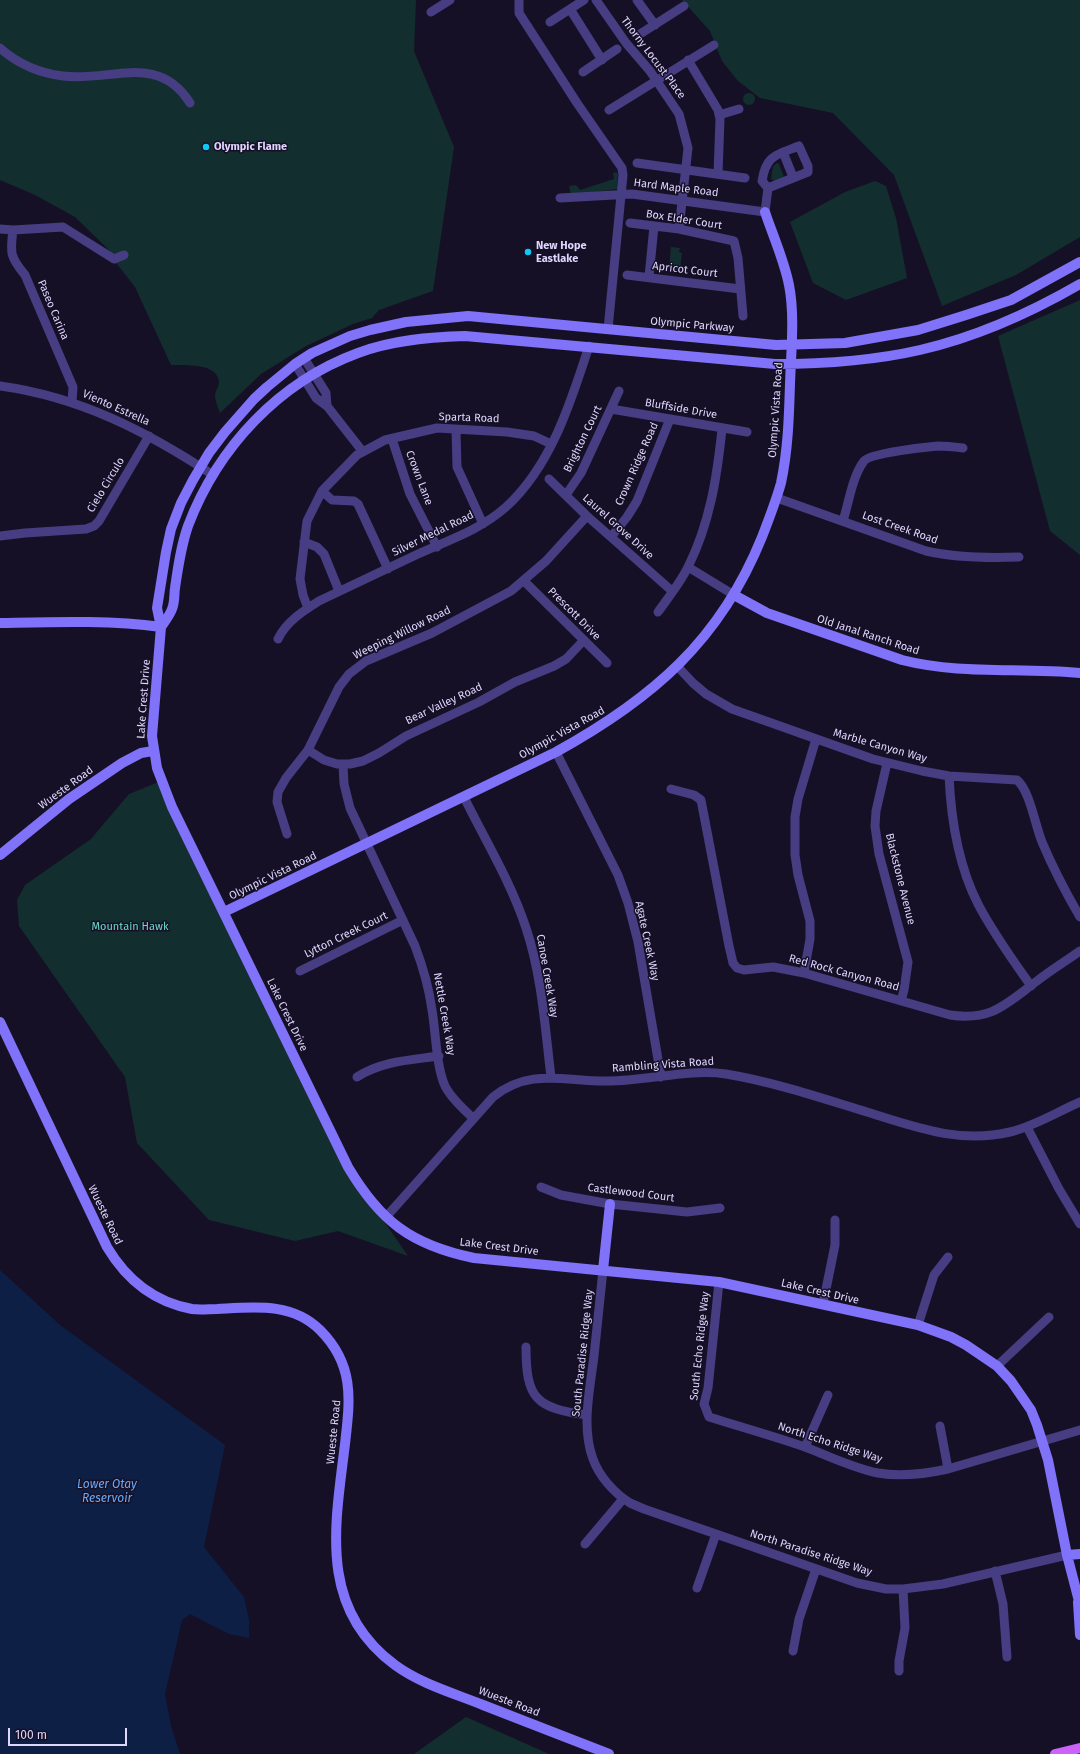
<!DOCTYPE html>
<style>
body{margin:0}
#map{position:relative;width:1080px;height:1754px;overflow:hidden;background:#161026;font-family:"Fira Sans",sans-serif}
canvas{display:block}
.scale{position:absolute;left:8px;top:1728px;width:119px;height:18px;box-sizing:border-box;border:2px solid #ded6fd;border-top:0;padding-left:5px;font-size:12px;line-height:14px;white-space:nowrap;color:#ded6fd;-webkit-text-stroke:3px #161026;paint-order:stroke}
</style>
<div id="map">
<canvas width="1080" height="1754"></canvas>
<div class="scale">100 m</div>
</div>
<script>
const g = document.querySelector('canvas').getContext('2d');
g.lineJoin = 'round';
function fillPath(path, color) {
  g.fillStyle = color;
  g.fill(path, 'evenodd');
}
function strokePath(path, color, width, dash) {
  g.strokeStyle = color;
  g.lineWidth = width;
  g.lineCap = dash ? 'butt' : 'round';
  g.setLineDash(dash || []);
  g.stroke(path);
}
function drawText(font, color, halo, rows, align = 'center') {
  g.font = font + ' "Fira Sans",sans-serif';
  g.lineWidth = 3;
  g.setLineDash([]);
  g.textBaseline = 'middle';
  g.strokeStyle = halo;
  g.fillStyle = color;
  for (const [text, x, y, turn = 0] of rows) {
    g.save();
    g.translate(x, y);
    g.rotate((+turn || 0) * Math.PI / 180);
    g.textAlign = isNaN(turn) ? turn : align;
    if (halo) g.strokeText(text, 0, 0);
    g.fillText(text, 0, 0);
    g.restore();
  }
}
const green = new Path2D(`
 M0,0h416l-2,51 40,96 -21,144 -54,19 -7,8 -19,6 -47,22 -45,28 -41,39c-2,-6 -5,-12 -5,-19 1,-4 4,-8 4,-12 -2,-20 -34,-16 -48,-17l-36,-78 -18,-23 -11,-7 4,-6 -35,-34 -40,-22 -35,-15z
 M682,0h398v237l-64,38 -74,31 -48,-131 -61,-62 -73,-15 -22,-17 -16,-20 -12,-30z
 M743 99a6 6 0 1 1 12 0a6 6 0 1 1-12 0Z
 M777,163l2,1 5,13 -9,4 -4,-2 2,-13z
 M616,172l2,2 -1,15 -46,6 -2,-9 7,-1 4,5 34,-11 -1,-6z
 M875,181l11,5 10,32 11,60 -61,22 -33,-17 -23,-61 55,-30z
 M671,247l9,1 -1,4 3,1 -2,16 -11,-1z
 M1080,300v255l-30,-24 -52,-195z
 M161,781l196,401 51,74 -70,-25 -43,10 -86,-21 -72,-77 -12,-66 -106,-151 -2,-26 8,-15 66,-46 38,-45z
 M466,1717l83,37h-135z`);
const water = new Path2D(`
 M0,1270l60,55 165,120 -21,102 40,50 5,23v18l-20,-4 -39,-20 -8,6 -17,74 6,32 9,28h-180z`);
const street = new Path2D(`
 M519,0v13l58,90 45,65 1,7 -15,154
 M596,0l30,43 24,28 29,43 9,34 -9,81
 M637,0l18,25
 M570,9l32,51
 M431,12l19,-12
 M550,22l34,-22
 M640,34l44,-28
 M0,48c18,16 40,25 63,28 48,6 95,-24 127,27
 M688,60l30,50 2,9 -2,55
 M583,72l34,-23
 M609,110l105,-65
 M719,115l20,-6
 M783,152l10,25
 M637,163l108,15
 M560,198l72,-4 133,18 3,-24 40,-16v-6l-9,-20c-23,9 -33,9 -37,35l6,7
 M630,223l49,6 55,12 4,17 5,58
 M0,229l13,1 50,-3 51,32 10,-4
 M13,230c-3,23 -3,27 12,45l48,112 -1,15
 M627,275l113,14
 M649,277l5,-51
 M304,358l22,35 1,13
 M295,364l21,34 11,8 36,46
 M0,386c80,11 146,45 213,89
 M611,409l136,23
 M456,430l1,37 26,57
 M392,439l18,55 27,53
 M549,479l38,37 85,75
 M322,491l10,9 22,1 4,3 30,65
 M566,495l15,-22 38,-82
 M777,498l149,53c30,7 63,7 93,6
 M843,521c6,-19 9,-44 21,-60 6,-8 63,-14 74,-15 8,0 17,1 25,2
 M0,536l25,-3 61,-4 8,-3 5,-5 50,-85
 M611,537l16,-20 10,-16 33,-82
 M304,542l13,5 7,7 15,37
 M688,567l46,28
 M524,581l83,82
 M308,608l-5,-13 -3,-16 7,-58 15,-30 35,-36 28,-15 52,-12 70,4 27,4 17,8
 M658,612c10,-14 22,-29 30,-45 22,-44 29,-90 34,-138
 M278,639c8,-17 25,-28 41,-38 33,-16 66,-31 99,-47 31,-14 62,-24 88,-47 45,-41 65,-105 83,-161
 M677,666l16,17 13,11 26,15 141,50 49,12 27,5 68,4c13,11 18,45 25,62 11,26 24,51 38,75
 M308,750l16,10 13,4h13l13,-3 16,-8 27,-17 73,-34 36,-20 39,-16 12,-7 18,-19
 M556,752l62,123 10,28 10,39 23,135
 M887,763l-11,48 -1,15 4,28 29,108 -4,28 -3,11
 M343,764l1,20 6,24 65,138c8,21 14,42 17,64 4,23 4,56 13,76 6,12 18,23 28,32
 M949,776c2,43 9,89 29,128 15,29 34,55 53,82
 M671,789l23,6 7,5 28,146 4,17 4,5 7,2 29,-3 31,6 146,42c42,6 56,-11 87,-34 14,-11 29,-20 43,-30
 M464,797c21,43 47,85 62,131 16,48 19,100 25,149
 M287,834l-10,-32 1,-10 8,-14 22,-28 31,-63 10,-13 17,-13 66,-28 79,-42 35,-30 41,-45
 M300,971l103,-51
 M804,973l6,-34v-18l-12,-46 -3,-20v-38l3,-18 18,-60
 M357,1077c24,-16 54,-17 82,-21
 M1027,1127l32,62 21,35
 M541,1187l20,8 49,9 77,8 33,-4
 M386,1217l107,-120c36,-29 70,-16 112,-16 38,1 84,-13 121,-7 48,8 95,24 141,38 48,15 92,32 143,20 25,-6 47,-20 70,-30
 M603,1270c-3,29 -6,57 -9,86 -4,33 -13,71 -1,103 6,17 21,34 37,44l14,6 213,74 29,6h17l40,-5 124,-29
 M719,1282l-11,106 -4,16 5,13c32,10 64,19 96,30 24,9 48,21 73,26 23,4 47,1 70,-4l132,-39
 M823,1304l12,-59v-25
 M918,1325l16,-50 14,-18
 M526,1347c0,52 10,61 61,68
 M997,1366l52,-49
 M940,1426l8,43
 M805,1447l23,-52
 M585,1544l38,-45
 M995,1571l8,33 4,53
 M697,1588l19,-54
 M793,1651l6,-32 17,-50
 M899,1671v-10l6,-33 -2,-39`);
const secondary = new Path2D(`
 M1080,262l-69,38 -45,15 -48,15 -73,13 -69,2 -308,-29 -62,6 -36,8 -20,6 -38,17 -17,11 -28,23 -13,12 -29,33 -16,21 -16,27 -12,23 -10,26 -5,23 -9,56 4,19 -9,109 5,32 15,39 176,360c32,54 63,78 126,91l245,24 199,43 33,12 15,8 31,21 14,15 20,29 6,15 11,35 19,95 13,50
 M734,595l33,18 135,47c59,15 118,7 178,13
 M0,623c54,-1 108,-3 161,4
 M161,627c4,-6 9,-12 11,-18 3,-7 2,-15 3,-21 3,-21 6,-42 13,-62 30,-79 91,-144 170,-173 34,-13 72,-16 107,-17l310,28c48,0 97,-3 145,-14 56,-13 110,-37 160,-66
 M0,855l69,-56 53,-36 19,-10 12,-2
 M224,912l332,-160c96,-53 164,-111 206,-215 7,-18 14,-36 19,-54 7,-33 8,-66 9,-99 1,-31 5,-69 -1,-99 -5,-25 -16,-49 -24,-73
 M0,1022l107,225c19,32 47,55 85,62 8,1 17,0 25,0 37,-2 75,-7 103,21 35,35 30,70 25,114 -10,82 -27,164 50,221 26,19 58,28 88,40 42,16 84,33 126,49
 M603,1270l7,-66
 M1067,1555l13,-1
 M1078,1602l2,33`);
const primary = new Path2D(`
 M1055,1754l25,-6`);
const markers = [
 [206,147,4,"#0bcaf5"],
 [528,252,4,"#0bcaf5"]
];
const streetNames = [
 ["Thorny Locust Place",653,58,53],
 ["Hard Maple Road",676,188,7],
 ["Box Elder Court",684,220,9],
 ["Apricot Court",685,270,7],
 ["Paseo Carina",53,310,67],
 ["Olympic Parkway",692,325,5],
 ["Viento Estrella",116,408,24],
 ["Bluffside Drive",681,409,10],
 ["Olympic Vista Road",776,410,-86],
 ["Sparta Road",469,418,2],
 ["Brighton Court",583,439,-64],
 ["Crown Ridge Road",637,464,-66],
 ["Crown Lane",419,478,69],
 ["Cielo Circulo",106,485,-59],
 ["Laurel Grove Drive",618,527,42],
 ["Lost Creek Road",900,528,19],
 ["Silver Medal Road",433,534,-26],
 ["Prescott Drive",574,614,45],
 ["Weeping Willow Road",402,633,-26],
 ["Old Janal Ranch Road",868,635,18],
 ["Lake Crest Drive",144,699,-86],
 ["Bear Valley Road",444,704,-25],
 ["Olympic Vista Road",562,733,-29],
 ["Marble Canyon Way",880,746,16],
 ["Wueste Road",66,788,-36],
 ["Olympic Vista Road",273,876,-26],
 ["Blackstone Avenue",900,879,76],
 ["Lytton Creek Court",346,935,-26],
 ["Agate Creek Way",647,941,78],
 ["Red Rock Canyon Road",844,973,15],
 ["Canoe Creek Way",547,976,80],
 ["Nettle Creek Way",444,1014,80],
 ["Lake Crest Drive",287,1015,64],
 ["Rambling Vista Road",663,1065,-4],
 ["Castlewood Court",631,1193,7],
 ["Wueste Road",105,1215,64],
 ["Lake Crest Drive",499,1247,7],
 ["Lake Crest Drive",820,1292,13],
 ["South Echo Ridge Way",700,1346,-84],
 ["South Paradise Ridge Way",583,1353,-84],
 ["Wueste Road",334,1432,-84],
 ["North Echo Ridge Way",830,1443,18],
 ["North Paradise Ridge Way",811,1553,18],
 ["Wueste Road",509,1702,21]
];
const poiNames = [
 ["Olympic Flame",214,147],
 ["New Hope",536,246],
 ["Eastlake",536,259]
];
const parkNames = [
 ["Mountain Hawk",130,927]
];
const waterNames = [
 ["Lower Otay",107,1485],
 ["Reservoir",107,1499]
];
fillPath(green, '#132e2f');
fillPath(water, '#0e1f46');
strokePath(street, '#463d82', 9);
strokePath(secondary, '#8072f9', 10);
strokePath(primary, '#cd62f8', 10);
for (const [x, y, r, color] of markers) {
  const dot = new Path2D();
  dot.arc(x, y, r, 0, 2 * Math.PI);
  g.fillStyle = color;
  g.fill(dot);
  strokePath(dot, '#161026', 1.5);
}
drawText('11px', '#ded6fd', '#161026', streetNames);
drawText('bold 11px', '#ded6fd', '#161026', poiNames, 'left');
drawText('11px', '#65dbc7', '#161026', parkNames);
drawText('italic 12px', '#69aaf9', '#161026', waterNames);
</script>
